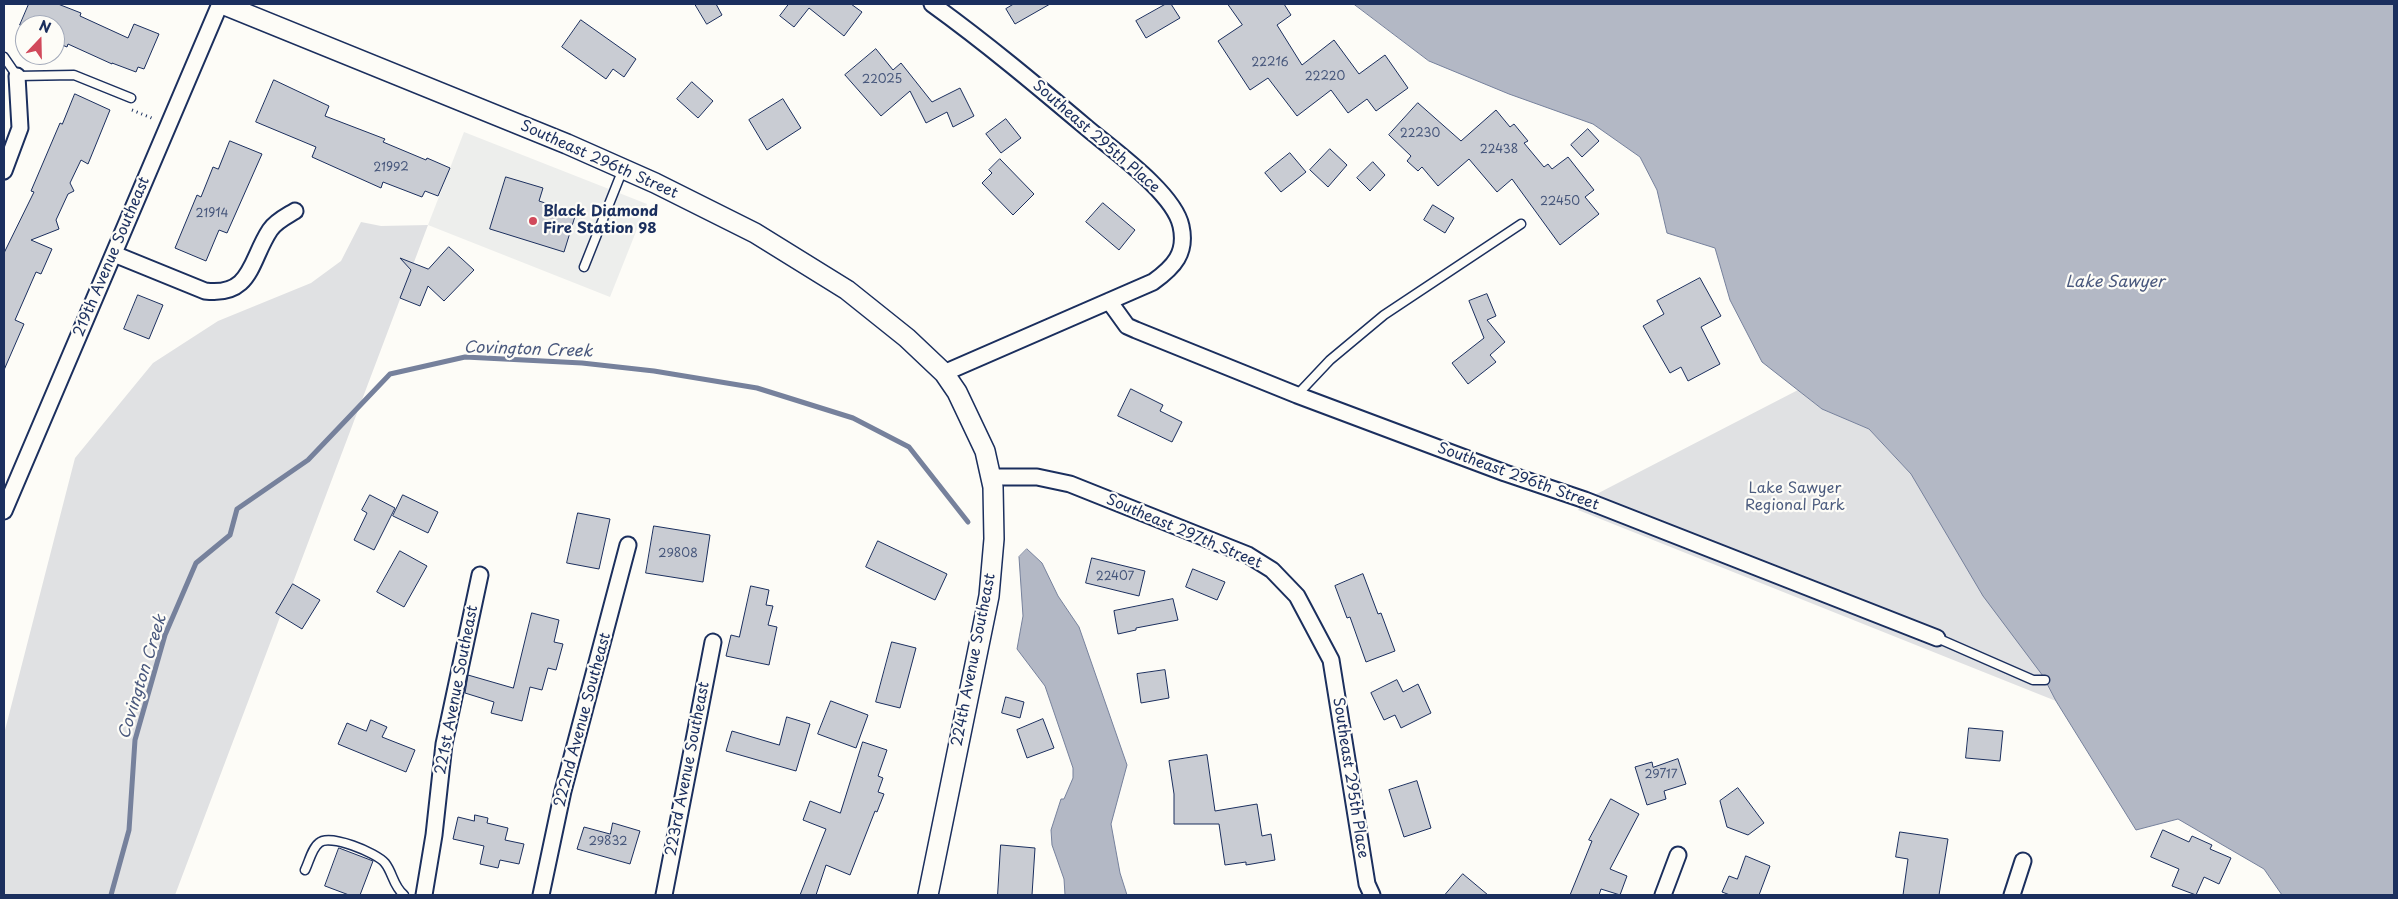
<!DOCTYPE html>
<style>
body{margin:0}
#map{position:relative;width:2398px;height:899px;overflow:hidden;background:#fdfcf7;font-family:"Playpen Sans",sans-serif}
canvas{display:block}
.frame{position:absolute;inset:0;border:5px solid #1b2f5e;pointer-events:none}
.north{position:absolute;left:15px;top:15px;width:50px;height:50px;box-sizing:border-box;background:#fdfcf7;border:1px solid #a3aaba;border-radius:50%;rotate:21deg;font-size:14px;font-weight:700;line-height:20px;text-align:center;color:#1b2f5e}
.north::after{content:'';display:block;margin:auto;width:18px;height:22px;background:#d1495b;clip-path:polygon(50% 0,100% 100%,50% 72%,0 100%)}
</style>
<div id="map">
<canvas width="2398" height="899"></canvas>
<div class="frame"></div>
<div class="north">N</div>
</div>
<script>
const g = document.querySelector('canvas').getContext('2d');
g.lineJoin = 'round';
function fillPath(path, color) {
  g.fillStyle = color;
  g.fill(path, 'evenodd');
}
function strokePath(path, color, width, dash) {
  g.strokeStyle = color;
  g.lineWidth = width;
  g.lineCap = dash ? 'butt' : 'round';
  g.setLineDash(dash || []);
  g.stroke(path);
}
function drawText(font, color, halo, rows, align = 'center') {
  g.font = font + ' "Playpen Sans",sans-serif';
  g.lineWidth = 4.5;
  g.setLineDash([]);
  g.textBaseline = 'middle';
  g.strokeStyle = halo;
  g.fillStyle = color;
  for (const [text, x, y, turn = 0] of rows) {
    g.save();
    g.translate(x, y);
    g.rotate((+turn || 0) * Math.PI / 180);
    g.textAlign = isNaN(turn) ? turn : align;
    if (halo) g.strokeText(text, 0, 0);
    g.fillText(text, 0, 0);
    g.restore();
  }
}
const built = new Path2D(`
 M464,132l183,72 -37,93 -182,-72z`);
const green = new Path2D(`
 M361,222l20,4 47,-1 -253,670h-171v-161l71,-276 78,-95 65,-42 93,-38 30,-22z
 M1798,390l24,19 47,20 42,45 132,202 13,25 -478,-191 7,-10z`);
const water = new Path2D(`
 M1354,4h1040v891h-112l-18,-26 -86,-50 -42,11 -80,-129 -13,-25 -60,-80 -72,-122 -42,-45 -47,-20 -60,-47 -32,-62 -15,-52 -48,-15 -10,-43 -17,-33 -47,-33 -84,-30 -80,-33z
 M1027,549l15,14 16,33 21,31 48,138 -16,59 9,49 7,22h-62l-1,-16 -12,-34 -1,-15 10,-31h3l9,-21v-10l-28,-82 -28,-37 6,-33 -4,-59z`);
const stream = new Path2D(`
 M111,895l18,-65 6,-90 30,-105 31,-72 34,-28 7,-26 71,-49 82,-86 75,-17 117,6 72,8 103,17 96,30 56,29 59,75`);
const building = new Path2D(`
 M29,4h29l23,9 -1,3 48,22 6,-14 25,10 -15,35 -6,-2 -2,5 -24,-9v1l-44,-20 -1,3 -12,-5v-17h-35z
 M695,4h21l6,11 -15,9z
 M789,4h62l11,8 -18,24 -35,-28 -15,19 -14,-11z
 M1014,4h36l-35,20 -9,-15z
 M1166,4h5l9,14 -34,20 -10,-17z
 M1228,4h56l7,11 -14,10 25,40 32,-25 25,34 26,-19 23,33 -32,23 -9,-12 -19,14 -17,-23 -34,26 -29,-38 -18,12 -32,-49 24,-16z
 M581,20l55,39 -12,18 -11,-8 -7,10 -44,-32z
 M876,49l17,21 8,-7 31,39 28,-14 14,28 -21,11 -6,-15 -21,11 -16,-32 -29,25 -36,-41z
 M274,80l55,26 -4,10 60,23 -2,3 43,18 1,-2 23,10 -12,28 -13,-5 -3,6 -39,-15 -2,6 -69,-31 4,-10 -60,-25z
 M692,82l21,19 -15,17 -21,-19z
 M75,94l35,16 -22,54 -7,-4 -11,23 4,8 -6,3 -12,26 3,9 -28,11 21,9 -11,25 -5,-2 -21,48 9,4 -20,46v-117l30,-61 -3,-1 29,-68 2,1z
 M783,99l18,29 -34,22 -18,-30z
 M1418,103l43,38 35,-31 14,17 4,-3 14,17 -4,2 20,24 4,-3 4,5 16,-12 26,33 -9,7 14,17 -39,31 -48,-66 -15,13 -28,-33 -31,27 -16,-19 -4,4 -11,-10 4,-5 -22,-21z
 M1006,119l15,19 -20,15 -15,-19z
 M1588,129l11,12 -17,16 -11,-12z
 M230,141l32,13 -35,79 -8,-3 -13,31 -31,-13 22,-53 4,2 12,-30 5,2z
 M1330,149l17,16 -19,22 -18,-17z
 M1290,153l16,19 -25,20 -16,-19z
 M1000,159l34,35 -21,21 -31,-32 10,-10 -3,-3z
 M1373,162l12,13 -15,16 -13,-13z
 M506,177l37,11 -4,13 37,12 -12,39 -74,-23z
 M1103,203l32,27 -16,20 -33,-28z
 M1433,205l21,13 -9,15 -21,-13z
 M449,247l25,23 -30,31 -16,-15 -8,20 -20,-8 11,-28 -11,-12 28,11z
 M1700,278l21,38 -20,11 19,37 -32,17 -7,-14 -11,6 -27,-47 21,-12 -7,-13z
 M1487,294l9,22 -9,4 18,22 -15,13 6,7 -28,22 -16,-21 32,-25 -15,-37z
 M138,295l25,10 -14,34 -25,-10z
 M1131,389l32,16 -3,6 22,11 -10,20 -54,-26z
 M370,495l25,13 -21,42 -20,-10 13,-27 -5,-3z
 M403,495l35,17 -10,21 -35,-17z
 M578,513l32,6 -11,50 -32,-6z
 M654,526l56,9 -7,47 -57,-9z
 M878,541l69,33 -12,26 -69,-33z
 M400,551l27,15 -23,41 -27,-15z
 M1092,558l53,13 -6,25 -53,-13z
 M1193,569l32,13 -8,18 -31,-13z
 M1363,574l15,40 3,-1 14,38 -29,11 -16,-45 -3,1 -12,-32z
 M293,584l27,16 -18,29 -26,-16z
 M751,586l18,4 -3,15 7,1 -5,19 9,2 -8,38 -43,-9 5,-21 8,2z
 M1173,599l5,21 -42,8v2l-18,4 -4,-23z
 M532,613l27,7 -5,22 9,2 -7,26 -8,-2 -6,22 -12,-3 -8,34 -31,-8 3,-11 -29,-9 3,-18 45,13z
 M892,642l24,6 -16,60 -24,-6z
 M1165,670l4,28 -28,5 -4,-29z
 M1397,680l6,12 15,-8 13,29 -30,15 -6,-13 -11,5 -13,-27z
 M1006,697l18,5 -4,16 -18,-5z
 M831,701l37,14 -12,33 -38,-14z
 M787,717l23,7 -14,47 -70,-20 6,-20 47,14z
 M1043,719l11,29 -27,10 -10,-28z
 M371,720l16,7 -5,10 33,13 -9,22 -68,-28 9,-21 19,8z
 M1969,728l34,3 -3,30 -34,-3z
 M863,742l24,8 -9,26 5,2 -5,14 6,2 -7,18 -2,-1 -25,64 -24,-10 -10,30h-16l26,-66 -23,-9 7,-19 30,12z
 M1207,755l8,56 42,-7 5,32 9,-2 4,26 -29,5v-3l-21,3 -6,-41h-45v-30l-5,-33z
 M1678,759l8,25 -22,7 2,8 -19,6 -12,-38 17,-5 1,5z
 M1417,781l14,47 -27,9 -15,-47z
 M1738,788l26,35 -16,12 -21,-8 -7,-26z
 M1611,799l28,15 -29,55 17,7 -7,19 -19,-6 -2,6h-29l22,-54 -3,-1z
 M475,815l13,3 -1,5 21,5 -3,12 19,4 -5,20 -19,-4 -2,8 -18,-4 4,-18 -31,-7 5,-22 16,4z
 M613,823l27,8 -10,33 -53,-15 7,-22 26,7z
 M2163,830l26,12 3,-6 20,9 -2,4 21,9 -12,26 -15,-7 -8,18 -24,-9 7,-17 -28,-12z
 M1900,832l48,7 -9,56h-36l5,-36 -12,-2z
 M1001,845l34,3 -3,47h-34z
 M339,848l34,13 -13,34h-11l-24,-9z
 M1746,856l24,10 -11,29h-29l-8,-3 7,-16 8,3z
 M1463,874l25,21h-43z`);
const path = new Path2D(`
 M132,110l22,9`);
const service = new Path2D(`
 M4,57l13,19 57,-1 57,23
 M584,267l39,-98
 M1297,395l33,-35 54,-45 137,-91
 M1937,638l96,42h12
 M305,870c4,-8 7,-22 14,-27 10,-10 58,10 66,20 8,10 8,23 19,32`);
const minor = new Path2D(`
 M932,4c54,39 104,81 155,124 26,22 87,65 94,98 6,27 -7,41 -28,56l-209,91
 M4,171l16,-43 -3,-52
 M114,254l91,37c47,6 45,-31 65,-61 6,-9 17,-14 25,-19
 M1109,301l18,25 9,4 161,65 208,78 80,27 352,138
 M990,477h47l33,7 178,71 24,15 25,26 34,64 36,224 5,11
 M4,511l216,-507
 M424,895l10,-60 10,-91 36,-169
 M541,895l22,-104 65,-246
 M664,895l49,-253
 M1663,895l15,-40
 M2012,895l11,-34`);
const tertiary = new Path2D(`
 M222,4l345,140 88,39 100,50 92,57 60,48 37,35 13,19 28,59 8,36 1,52 -5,57 -61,299`);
const markers = [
 [533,221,5,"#d1495b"]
];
const numberNames = [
 ["22216",1270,63],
 ["22220",1325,77],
 ["22025",882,80],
 ["22230",1420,134],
 ["22438",1499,150],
 ["21992",391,168],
 ["22450",1560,202],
 ["21914",212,214],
 ["29808",678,554],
 ["22407",1115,577],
 ["29717",1661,775],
 ["29832",608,842]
];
const streetNames = [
 ["Southeast 295th Place",1096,137,41],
 ["Southeast 296th Street",599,160,24],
 ["219th Avenue Southeast",112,257,-67],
 ["Southeast 296th Street",1518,477,20],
 ["Southeast 297th Street",1184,532,23],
 ["224th Avenue Southeast",974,660,-79],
 ["221st Avenue Southeast",457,690,-79],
 ["222nd Avenue Southeast",583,720,-75],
 ["223rd Avenue Southeast",688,769,-79],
 ["Southeast 295th Place",1350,778,81]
];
const poiNames = [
 ["Black Diamond",543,212],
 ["Fire Station 98",543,229]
];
const parkNames = [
 ["Lake Sawyer",1795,489],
 ["Regional Park",1795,506]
];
const waterNames = [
 ["Lake Sawyer",2115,283],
 ["Covington Creek",528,350,2],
 ["Covington Creek",143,677,-73]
];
fillPath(built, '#edeeec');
fillPath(green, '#e0e1e3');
fillPath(water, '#b3b8c5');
strokePath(water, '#76819c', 1);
strokePath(stream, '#76819c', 5);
fillPath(building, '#c9ccd3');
strokePath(building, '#1b2f5e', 1);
strokePath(service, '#1b2f5e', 11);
strokePath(minor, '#1b2f5e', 19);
strokePath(tertiary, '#1b2f5e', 22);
strokePath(path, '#1b2f5e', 3, [1, 4]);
strokePath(service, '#fdfcf7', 8);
strokePath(minor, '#fdfcf7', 15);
strokePath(tertiary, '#fdfcf7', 19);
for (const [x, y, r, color] of markers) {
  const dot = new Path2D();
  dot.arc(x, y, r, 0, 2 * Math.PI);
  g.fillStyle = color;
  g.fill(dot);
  strokePath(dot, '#fdfcf7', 2);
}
drawText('12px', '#46567b', null, numberNames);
drawText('15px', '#1b2f5e', '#fdfcf7', streetNames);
drawText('bold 15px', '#1b2f5e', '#fdfcf7', poiNames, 'left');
drawText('15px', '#4c5c7f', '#fdfcf7', parkNames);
drawText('italic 16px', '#49587d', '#fdfcf7', waterNames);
</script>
